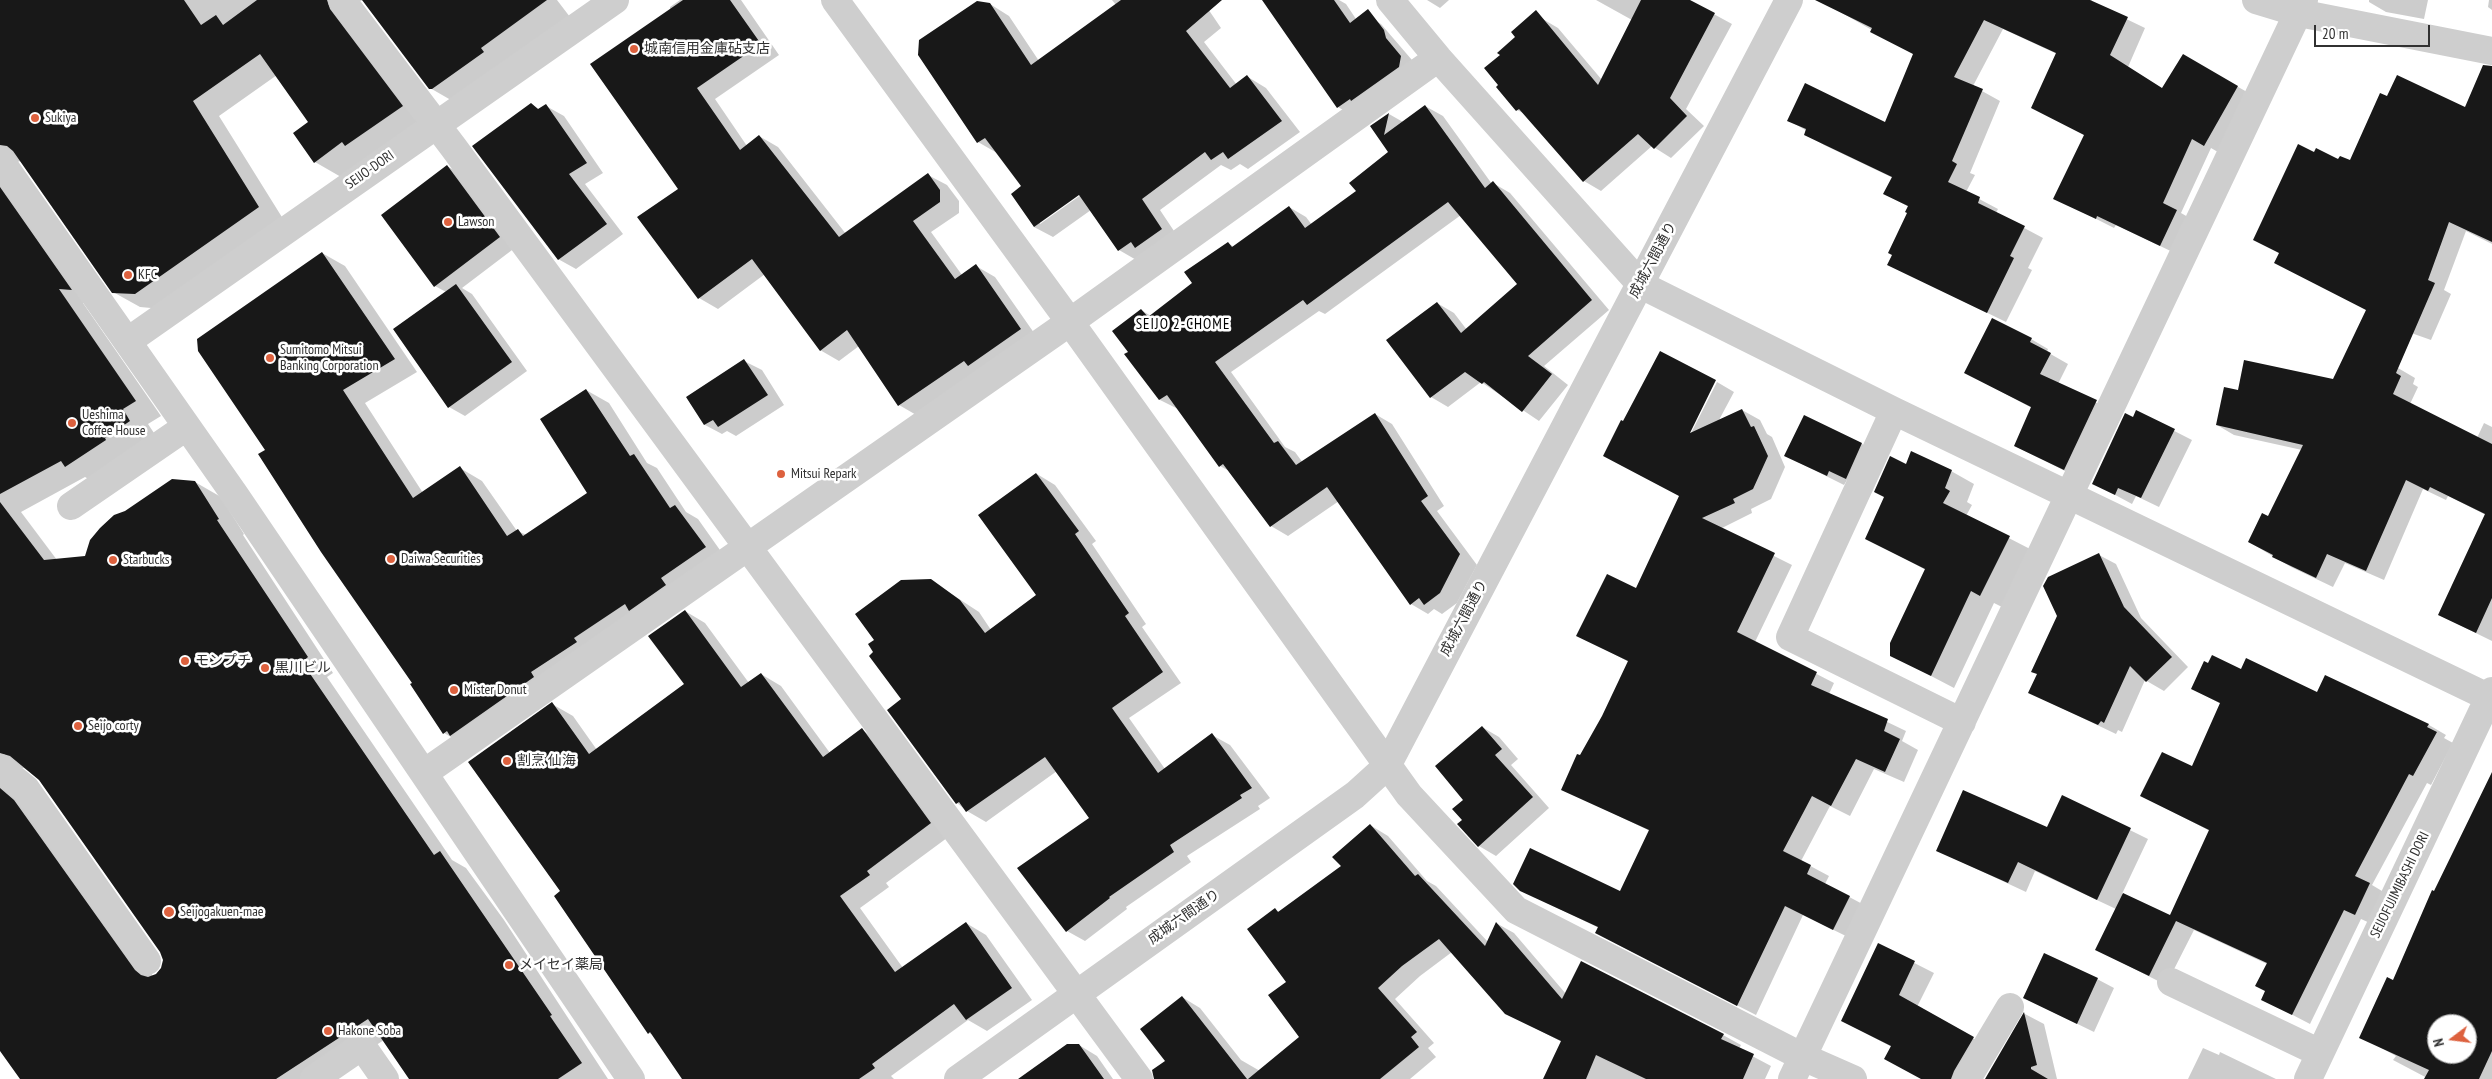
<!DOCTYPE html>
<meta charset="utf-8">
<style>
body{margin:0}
#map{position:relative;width:2492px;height:1079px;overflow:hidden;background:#fff;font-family:"PT Sans Narrow",sans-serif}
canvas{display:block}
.north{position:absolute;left:2427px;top:1014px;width:50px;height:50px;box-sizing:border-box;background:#fff;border:1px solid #adadad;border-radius:50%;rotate:255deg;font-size:14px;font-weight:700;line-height:20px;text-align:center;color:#313131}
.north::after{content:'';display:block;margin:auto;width:18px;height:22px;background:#dd613e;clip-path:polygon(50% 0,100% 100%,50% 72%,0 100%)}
.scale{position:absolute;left:2314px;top:25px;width:116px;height:22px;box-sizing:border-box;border:2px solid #313131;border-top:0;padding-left:6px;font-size:15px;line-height:18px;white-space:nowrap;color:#313131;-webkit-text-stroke:4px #fff;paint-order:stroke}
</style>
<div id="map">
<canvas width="2492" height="1079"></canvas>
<div class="north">N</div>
<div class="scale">20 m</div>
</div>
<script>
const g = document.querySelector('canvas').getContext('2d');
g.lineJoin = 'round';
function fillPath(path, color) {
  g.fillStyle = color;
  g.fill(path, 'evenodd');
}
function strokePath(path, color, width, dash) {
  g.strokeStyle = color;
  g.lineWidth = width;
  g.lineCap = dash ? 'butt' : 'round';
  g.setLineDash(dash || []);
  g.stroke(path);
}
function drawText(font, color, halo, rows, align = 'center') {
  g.font = font + ' "PT Sans Narrow","Noto Sans JP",sans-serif';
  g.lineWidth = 5;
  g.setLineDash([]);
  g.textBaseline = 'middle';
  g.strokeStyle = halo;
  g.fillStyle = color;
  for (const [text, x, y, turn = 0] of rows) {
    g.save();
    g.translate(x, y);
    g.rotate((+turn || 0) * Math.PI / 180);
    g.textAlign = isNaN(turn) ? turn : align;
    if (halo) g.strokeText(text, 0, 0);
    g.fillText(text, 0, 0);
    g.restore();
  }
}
const shadow = new Path2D(`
 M0,0h557l13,17 -114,86 -26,-15 -67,-88 -5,2 70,120 -87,55 -26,-15 -5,-40 -33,-47 -58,41 66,106 -123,87 -22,-2 -27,-15 -92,-131 -4,1 80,142 -14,-1 78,113 -13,8 8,12 -64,45 -7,-4 -64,35 36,48 29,-3 109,-75 26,15 23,37 -1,1 90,138 -6,4 125,183 14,8 38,52 104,159h-197l-27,-39 -60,39h-301l-23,-32zM21,768h3l16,11 121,172 3,9 -2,9 -6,6 -3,1 -112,-160z
 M680,0h61l38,55 -64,44 32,47 12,-10 19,11 68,87 82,-59 19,10 12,16v12l-28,19 31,43 14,-9 19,11 44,63 -121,76 -19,-11 -40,-59 -20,15 -19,-11 -55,-76 -47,35 -19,-11 -20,-109 -9,-182z
 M1112,0h90l19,28 -17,14 33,43 11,-8 18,11 34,44 -52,37 -8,-5 -9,6 -10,-5 -61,45 20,30 -42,21 -19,-11 -28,-40 -38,27 -19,-10 -11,-41 -26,-33 -19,-11 12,-138 19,12 30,45 77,-56zM1083,190l2,2 -45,32v-3z
 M1264,0h75l7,4 10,15 8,-5 17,10 37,43 -63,50 -17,-10z
 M1427,0h22l-9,8z
 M1596,0h92l44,24 -46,85 18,17 -33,32 -19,-12 -51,45 -17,-10 -59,-67 -8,-4 24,-92 17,10 44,52 30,-60z
 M1840,0h252l-1,2 54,26 -17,39 35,22 20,-33 73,41 -33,58 -12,-7 -30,65 14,8 -16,34 -63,-30 -2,3 -59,-30 31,-63 -29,-81 -54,-25 -30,57 27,15 -30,72 5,2 -9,17 32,17 -2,4 47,25 -15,30 4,2 -26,52 -117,-57 20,-52v-6l-24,-13 8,-16 -69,-33 -18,-11 1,-3 -19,-11 98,3 28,-69 -79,-45z
 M2369,0h59l-4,19 -38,-7 -17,-10z
 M2489,0h3v10l-4,-3z
 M2492,78v166l-26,-13 -22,59 7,4 -20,46 -48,-17 -16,-13 -87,-57 -26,-14 60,-86 36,9 115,-54z
 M531,104l9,6 6,-4 18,10 39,57 -18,11 38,50 -47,35 -18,-10z
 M1425,106l18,10 49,68 1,-1 17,10 99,117 -65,56 24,19 -29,36 -58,-39 -33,25 -17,-10 6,-94 17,10 13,17 52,-45 -58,-70 -136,99 -6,-3 -88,61 54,75 10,5 8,11 72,-49 17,10 52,82 -7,5 40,54 -20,38 -15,11 -8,-5 -6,5 -17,-10 -72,-103 -51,35 -17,-10 -40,-54 -11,-6 -42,-57 -18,-9 -34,-45 3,-3 12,-42 10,6 43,-33 34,-40 6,4 55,-40 17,10 6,8 45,-34 33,-39 -19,-25 18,-13 14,8z
 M447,166l17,10 52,71 -54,41 10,6 55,77 -62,45 -16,-9 -3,-115 -11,-6z
 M322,253l23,13 72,106 -52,31 58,90 37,-25 22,13 35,50 10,4 62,-42 -3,-103 23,13 38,60 10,5 29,44 12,7 29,41 -260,186 -23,-13 -177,-282z
 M2031,339l17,10 -1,3 21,12 -10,20 55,27 -32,68 -66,-33 17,-38 -49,-26z
 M744,361l18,9 22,35 -48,31 -9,-5 -5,3 -17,-9 -18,-27z
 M2398,368l17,10 -2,6 5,3 -8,17 67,34 7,-15 8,4v91l-44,-22 -2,4 -23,-11 -39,91 -39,-17 -12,24 -42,-20 -42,-25 20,-24 33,-68 -68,-15 -17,-10 22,-33 95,-12z
 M1717,382l17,10 -15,28 23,-10 18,10 7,14 5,3 13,30 -14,32 -20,10 1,4 -32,16 72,36 -37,77 79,41 -5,11 77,37 -4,10 16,9 -14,32 -30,-13 -24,47 -20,-10 -29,55 28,15 -4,8 43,23 -16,32 -49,-24 -47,100 -141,-72 -16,-15 -79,-38 100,3 30,-62 -88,-42 41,-72 26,-55 -51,-27 58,-46 44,-93 6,-58 2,1z
 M2137,412l55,28 -33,67 -23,-11 -4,8 -39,-21z
 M1862,444l17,10 -16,34 -16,-8 -3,5 -58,-29z
 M1907,465l44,6 23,13 -7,18 5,3 -6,11 66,34 -28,58 -10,-5 -40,85 -63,-33 35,-85 -60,-32z
 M1037,474l18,11 41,56 -4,3 54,80 -4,3 39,56 -52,35 36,51 47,-34 18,10 40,53 -12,8 2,3 -73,47 4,6 -65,45 1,2 -42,32 -18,-10 24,-113 -34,-47 -71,51 -19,-11 -10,-8 -68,-93 13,-11 -28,-47 1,-12 55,-60 49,32 12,18 47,-35z
 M2492,554v87l-53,-26z
 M2099,555l17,9 25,54 47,49 -24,24 -19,-11 -23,52 -4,-2 -2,4 -86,-41z
 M685,611l20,12 44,60 12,-9 20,12 49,67 32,-23 20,12 69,93 -65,48 3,4 -29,21 43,60 63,-45 20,12 46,65 -45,31 -19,-11 -77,56 3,3h-210l-31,-44 -4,-2 -87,-141 -10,-188 21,12 24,34 88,-65z
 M2242,670l76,23 7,-16 104,48 17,10 -2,3 9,5 -22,42 -4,-2 -55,102 15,9 -15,30 -11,-5 -51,105 -48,-25 4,-8 1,-27 -73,-34 -28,55 -69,-35 19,-41 -81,-38 -9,21 -88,-41 110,-23 15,-31 85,42 -26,55 49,23 39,-86 -68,-35 51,-28 28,-64 -28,-15z
 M1482,727l17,10 19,22 -7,6 38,43 -53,48 -17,-10 -15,-26v-20z
 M2492,775v304h-63l-36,-19 3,-4 -35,-19 33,-56zM2437,1024h30v30h-30z
 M1370,825l18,11 39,45 9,5 52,56 8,-19 18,10 52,61 157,41 18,10 -2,4 32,17 -6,13h-221l18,-37 -56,-29 -54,-61 -32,24 -25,23 39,44 -6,5 8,9 -26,22h-231l-37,-50 40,-32 18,11 41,52 19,11 40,-34 -25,-127 5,2 63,-45z
 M1879,945l55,28 -17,34 75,42 -16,30h-54l-30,-32 -50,-26z
 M2097,979l17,9 -20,44 -70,-34z
 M2025,1014l19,10 13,55h-71z
 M1079,1045l18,11 16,23h-67z
 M2203,1048l16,7 1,-3 56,27h-88z`);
const building = new Path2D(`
 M0,0h184l17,25 15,-10 7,10 34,-25h70l3,9 73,97 -58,40 -3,-4 -28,21 -21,-30 15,-11 -48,-68 -67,47 66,106 -124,87 -23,-1 -99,-142 -6,-5 -7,-1z
 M362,0h185l-66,48 3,4 -52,37h-3z
 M683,0h47l31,44 -64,44 43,62 19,-15 80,102 89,-64 12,17v12l-27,19 42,58 21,-15 45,65 -53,37 -4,-5 -66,45 -51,-76 -27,21 -68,-92 -54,40 -61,-82 41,-28 -88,-125z
 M1121,0h101l-36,31 44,57 17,-13 35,46 -54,38 -5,-7 -12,8 -6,-8 -63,47 20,30 -27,19 -4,-6 -13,9 -39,-56 -45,32 -23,-33 10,-8 -36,-48 -8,5 -59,-88 1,-15 58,-39 13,2 41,62z
 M1262,0h72l16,23 18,-14 16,21 2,8 15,18 -2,11 -48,34 -1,-2 -13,9z
 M1641,0h49l25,13 -45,85 17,18 -33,33 -16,-15 -55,48 -64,-73 -3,2 -20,-24 2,-2 -14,-17 16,-13 -3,-2 18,-16 -4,-5 25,-22 62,75z
 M1815,0h275l38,17 -18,38 52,33 21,-34 55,32 -34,60 -12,-7 -29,64 14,7 -17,36 -63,-30 -1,3 -43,-20 31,-64 -53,-27 25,-55 -72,-33 -30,57 29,12 -31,72 5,3 -9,18 32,15 -2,6 47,23 -15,30 4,2 -27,55 -100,-48 5,-10 -4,-2 19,-40 -2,-1 3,-6 -25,-12 9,-17 -88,-42 2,-6 -19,-8 18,-38 80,39 28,-68 -43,-22 2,-4z
 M2483,65l9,1v176l-43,-20 -21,58 7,3 -39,90 5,3 -8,18 99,50v154l-16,35 -38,-18 47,-101 -55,-27 -2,4 -22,-11 -40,91 -39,-17 -11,24 -44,-21 1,-2 -25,-13 14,-29 6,3 35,-71 -87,-20 8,-38 14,3 6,-30 89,19 33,-69 -92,-47 5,-10 -26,-13 45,-96 16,8 2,-4 22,11 2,-3 10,4 30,-67 7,3 10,-21 68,32z
 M531,103l7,6 8,-5 41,59 -18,11 38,50 -49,36 -86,-114z
 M1425,105l60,83 8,-7 99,119 -64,56 24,18 -30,38 -38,-30 -2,2 -17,-12 -35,26 -44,-58 51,-38 24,31 56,-49 -69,-82 -141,103 -4,-5 -88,62 59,81 4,-2 18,24 79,-52 53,83 -7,5 39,53 -20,39 -16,12 -5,-7 -9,7 -83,-118 -57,40 -47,-63 -4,3 -52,-72 -8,5 -35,-46 4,-2 -16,-21 29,-22 7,8 44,-34 -8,-11 44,-30 4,5 57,-41 16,22 51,-37 -7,-8 39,-31 -18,-26 19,-13 -5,22z
 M447,165l53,72 -66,50 -53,-72z
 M0,187l72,103 -13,-1 77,112 -13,8 7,12 -25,17 1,2 -41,27 -4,-6 -61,33z
 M322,252l73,107 -52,31 70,108 47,-32 47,70 11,-7 5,7 64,-43 -47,-74 46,-30 44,67 4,-2 36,54 5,-3 31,42 -45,31 5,7 -37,26 -4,-7 -51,34 3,4 -46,30 3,5 -84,59 -3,-5 -4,3 -33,-50 2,-1 -91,-131 -63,-98 7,-4 -67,-99 -1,-12z
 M456,284l56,78 -64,46 -55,-79z
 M1992,318l40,20 -2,4 21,11 -11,21 57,26 -33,70 -50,-24 17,-39 -67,-34z
 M1660,351l56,29 -26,53 52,-24 9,18 3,-1 14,30 -15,33 -20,10 2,4 -33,15 73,35 -38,79 80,40 -6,13 77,34 -4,12 16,8 -15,33 -29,-13 -25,47 -19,-10 -29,55 28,14 -4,9 43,22 -17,34 -48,-24 -48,100 -142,-73 3,-6 -78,-36 -7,-7 17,-36 90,43 29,-61 -88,-40 16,-36 3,1 22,-39 26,-55 -52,-25 31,-62 29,14 43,-92 -76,-40 18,-36 2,1z
 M744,359l24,36 -50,32 -5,-7 -9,5 -18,-28z
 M2136,410l39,19 -34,69 -23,-10 -3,7 -23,-11 33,-71 8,4z
 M1804,415l58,28 -16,36 -17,-8 -2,5 -43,-20z
 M1911,451l41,19 -7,18 5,3 -7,12 67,33 -30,60 -9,-5 -40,85 -41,-20v-13l35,-74 -60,-30 19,-42 -10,-5 16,-36 16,8z
 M1036,473l43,58 -4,3 54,79 -4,3 38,56 -51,36 46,65 54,-40 40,55 -12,7 2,3 -72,47 4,7 -65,45 1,1 -44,34 -49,-64 72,-50 -44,-61 -79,55 -7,-10 -3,2 -69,-94 14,-11 -32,-43 4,-4 -5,-8 6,-4 -19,-26 46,-34 30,-1 29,21 25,33 51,-38 -58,-80z
 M172,479l23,2 24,38 -2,1 91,137 -6,5 132,193 6,-4 112,164 -2,1 32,47 -24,16h-149l-41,-60 -92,60h-256l-20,-28v-263l14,12 121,170 6,5 7,2 8,-3 5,-6 2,-8 -3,-8 -121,-172 -29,-24 -10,-3v-251l44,58 41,-4 5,-16 10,-12 14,-13 11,-4z
 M2099,553l25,54 48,50 -26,25 -16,-16 -26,57 -3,-2 -3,4 -70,-32 9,-19 -6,-2 26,-56 -14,-30 5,-9z
 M685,610l56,77 20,-14 62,84 39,-29 69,95 -64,48 3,4 -30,21 55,76 71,-50 46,66 -46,32 -12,-16 -82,60 3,4 -16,11h-177l-32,-47 -2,2 -94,-138 6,-5 -92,-129 84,-60 37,52 95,-70 -36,-48z
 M2212,655l29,14 5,-11 71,34 8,-17 104,49 -2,3 10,5 -24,44 -4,-2 -54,102 15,7 -15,32 -11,-5 -52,105 -31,-15 4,-9 -10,-5 12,-23 -91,-42 -27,55 -54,-26 28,-57 47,22 39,-85 -69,-34 22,-44 30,14 28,-63 -29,-14 13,-28 4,2z
 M1482,726l20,23 -7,6 38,42 -55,50 -21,-23 5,-4 -10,-11 11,-9 -28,-34z
 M2492,772v279l-13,28h-55l5,-9 -70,-32 28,-61 6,3 39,-90 2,1zM2437,1024h30v30h-30z
 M1963,790l84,37 15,-32 69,33 -34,72 -79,-38 -10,21 -72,-32z
 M1370,824l45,52 3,-2 67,72 11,-24 66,77 19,-38 143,73 -3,5 33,15 -11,25h-97l-50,-24 -10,24h-43l18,-38 -56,-27 -66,-75 -37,27 -24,22 39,44 -6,5 8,10 -39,32h-132l51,-42 -31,-42 18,-13 -39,-53 28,-21 3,4 63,-46 -9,-9z
 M1878,943l37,18 -16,34 75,42 -20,34 -3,8h-30l-37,-20 7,-13 -50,-25z
 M2044,953l54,25 -21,46 -54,-26z
 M1182,996l65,83h-93l-2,-9 13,-9 -25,-32z
 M2024,1012l13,53 -6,2v2l17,10h-63z
 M1067,1044h12l25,35h-86z`);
const minor = new Path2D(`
 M342,0l112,148 685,931
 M835,0l235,322 339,473 107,115 287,147 50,22
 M1390,0l48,58 203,227 253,126 598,288
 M2256,0l43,13 193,38
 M0,160l235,335 396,584
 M128,341l487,-341
 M1894,411l-104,226 172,85
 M71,506l115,-79
 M0,768l26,21 121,172
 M424,773l646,-451 368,-264
 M2171,982l149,71
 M314,1079l48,-33 23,33
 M958,1079l397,-284 32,-29 402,-766
 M1792,1079l512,-1079
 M1967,1079l43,-72
 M2308,1079l184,-388`);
const markers = [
 [634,49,5,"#dd613e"],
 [35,118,5,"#dd613e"],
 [448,222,5,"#dd613e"],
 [128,275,5,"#dd613e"],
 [270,358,5,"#dd613e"],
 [72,423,5,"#dd613e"],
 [781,474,5,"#dd613e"],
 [391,559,5,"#dd613e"],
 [113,560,5,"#dd613e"],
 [185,661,5,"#dd613e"],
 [265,668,5,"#dd613e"],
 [454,690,5,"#dd613e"],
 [78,726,5,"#dd613e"],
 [507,761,5,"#dd613e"],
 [169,912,6,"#dd613e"],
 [509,965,5,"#dd613e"],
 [328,1031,5,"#dd613e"]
];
const poiNames = [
 ["城南信用金庫砧支店",644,49],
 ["Sukiya",45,118],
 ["Lawson",458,222],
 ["KFC",138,275],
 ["Sumitomo Mitsui",280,350],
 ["Banking Corporation",280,366],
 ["Ueshima",82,415],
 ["Coffee House",82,431],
 ["Mitsui Repark",791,474],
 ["Daiwa Securities",401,559],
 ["Starbucks",123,560],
 ["モンプチ",195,661],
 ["黒川ビル",275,668],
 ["Mister Donut",464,690],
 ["Seijo corty",88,726],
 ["割烹 仙海",517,761],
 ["Seijogakuen-mae",180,912],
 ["メイセイ薬局",519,965],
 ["Hakone Soba",338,1031]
];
const streetNames = [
 ["SEIJO-DORI",370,170,-35],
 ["成城六間通り",1653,260,-62],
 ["成城六間通り",1464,618,-62],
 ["SEIJOFUJIMIBASHI DORI",2400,885,-64],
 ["成城六間通り",1184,917,-35]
];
const neighbourhoodNames = [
 ["SEIJO 2-CHOME",1183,325]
];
fillPath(shadow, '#0003');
fillPath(building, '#181818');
strokePath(minor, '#cecece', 28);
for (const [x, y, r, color] of markers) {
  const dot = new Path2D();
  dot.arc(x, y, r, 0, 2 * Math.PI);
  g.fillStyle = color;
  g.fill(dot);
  strokePath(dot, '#fff', 2);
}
drawText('14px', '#313131', '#fff', poiNames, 'left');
drawText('14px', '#313131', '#fff', streetNames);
g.letterSpacing = '1px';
drawText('15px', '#000', '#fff', neighbourhoodNames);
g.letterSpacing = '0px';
</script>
